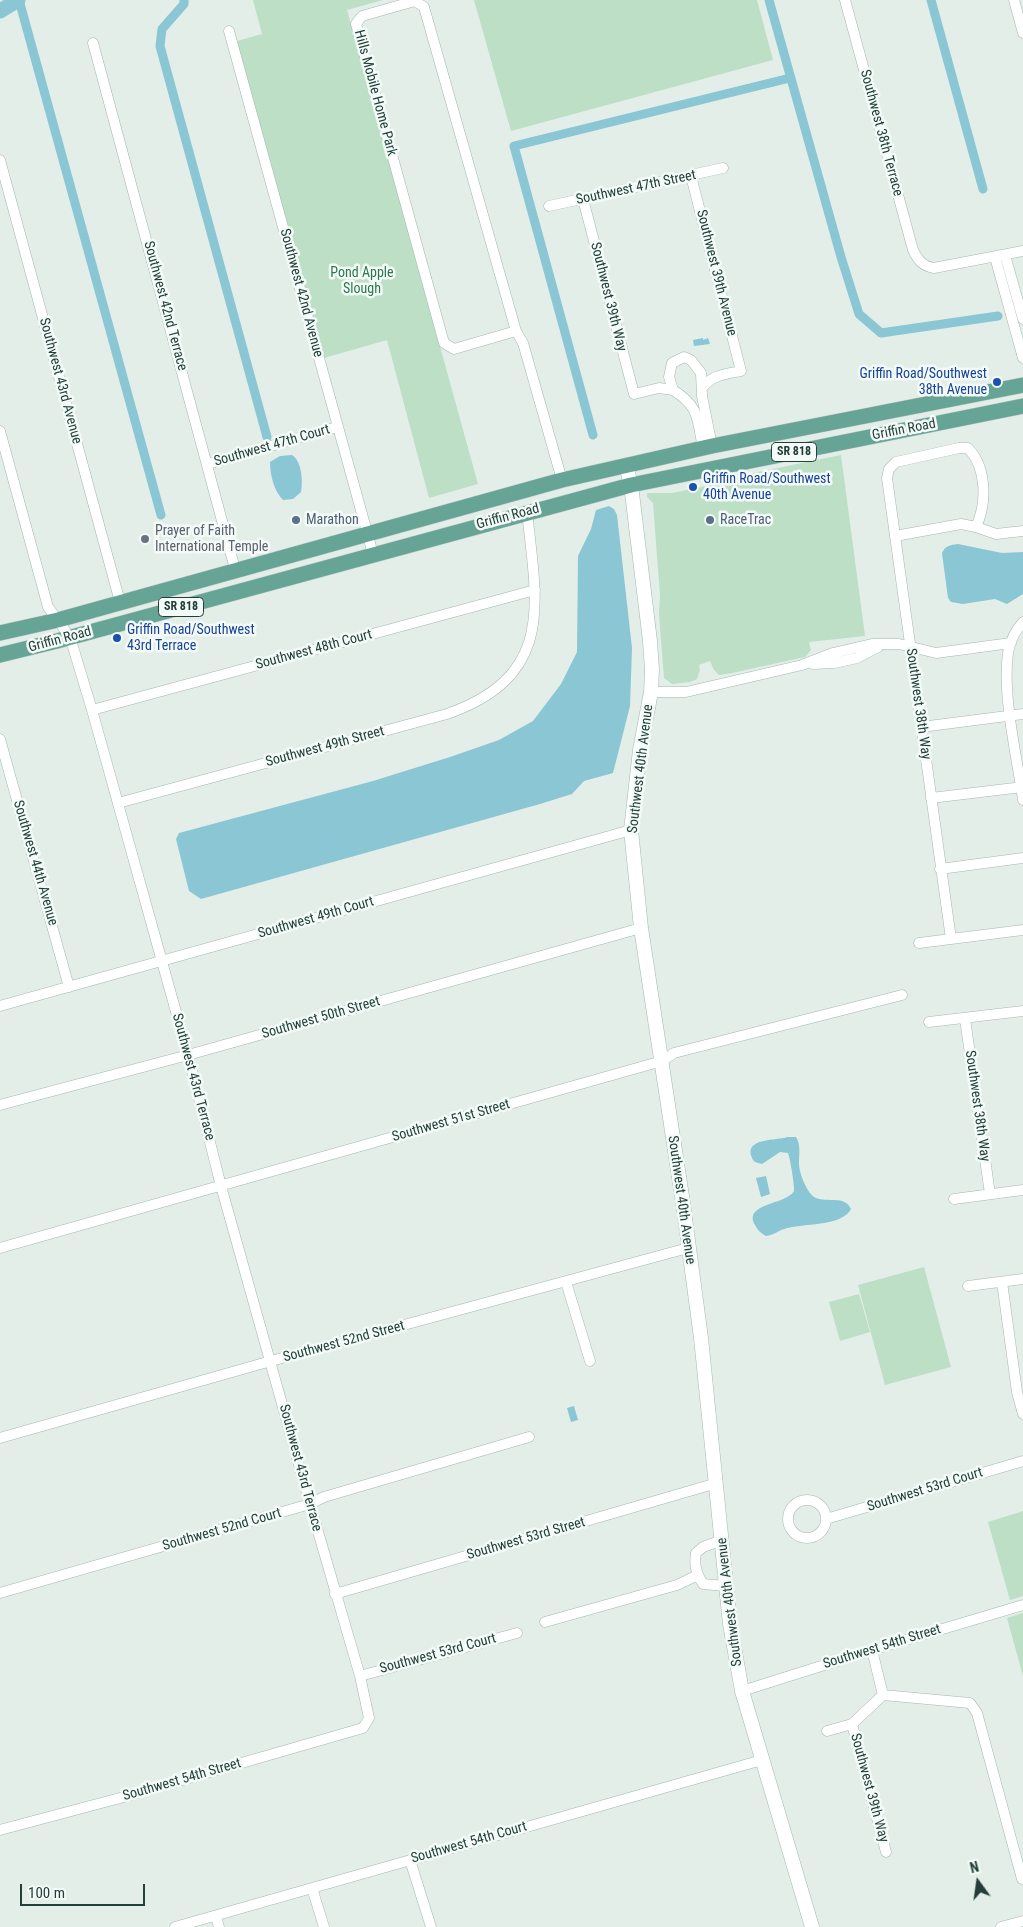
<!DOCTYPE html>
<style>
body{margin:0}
#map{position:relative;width:1023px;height:1927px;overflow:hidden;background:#e3eee9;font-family:"Roboto Condensed",sans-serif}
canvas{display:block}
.north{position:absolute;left:953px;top:1857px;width:50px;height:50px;-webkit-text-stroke:4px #f4faf7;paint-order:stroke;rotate:346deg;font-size:14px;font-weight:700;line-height:20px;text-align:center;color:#224039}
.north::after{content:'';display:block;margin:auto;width:18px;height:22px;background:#224039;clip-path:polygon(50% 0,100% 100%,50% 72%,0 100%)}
.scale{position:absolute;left:20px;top:1884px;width:125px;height:22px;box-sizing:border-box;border:2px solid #224039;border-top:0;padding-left:6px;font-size:15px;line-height:18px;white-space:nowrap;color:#224039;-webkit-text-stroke:4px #f4faf7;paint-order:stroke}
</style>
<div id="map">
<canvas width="1023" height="1927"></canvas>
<div class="north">N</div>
<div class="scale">100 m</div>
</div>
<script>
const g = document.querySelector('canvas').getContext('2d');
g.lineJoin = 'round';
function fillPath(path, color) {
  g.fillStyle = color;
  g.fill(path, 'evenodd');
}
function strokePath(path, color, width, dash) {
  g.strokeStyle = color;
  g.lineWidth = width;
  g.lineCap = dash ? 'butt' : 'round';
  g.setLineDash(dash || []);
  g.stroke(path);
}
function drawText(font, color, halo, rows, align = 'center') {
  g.font = font + ' "Roboto Condensed",sans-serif';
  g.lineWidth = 5;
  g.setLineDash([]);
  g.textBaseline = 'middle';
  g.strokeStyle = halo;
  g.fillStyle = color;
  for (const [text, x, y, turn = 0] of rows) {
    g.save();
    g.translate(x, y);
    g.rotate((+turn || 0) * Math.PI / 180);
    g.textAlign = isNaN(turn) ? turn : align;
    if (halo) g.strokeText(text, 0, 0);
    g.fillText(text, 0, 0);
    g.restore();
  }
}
const green = new Path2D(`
 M253,0h130l-36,10 131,474 -49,14 -42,-158 -63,18 -87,-317 25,-7z
 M474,0h283l16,60 -262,71z
 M841,455l24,181 -56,6 2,8 -6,7 -73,16 -13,2 -5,-5 -4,-9 -11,4 1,5 -3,9 -7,3 -18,2 -8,-6 -5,-64 1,-19 -7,-92 -6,-6v-4h25l30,-6 22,-8z
 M924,1267l27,100 -66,18 -27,-100z
 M859,1294l11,38 -30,9 -11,-39z
 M1023,1511v85l-13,4 -22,-78z
 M1023,1613v63l-16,-58z`);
const water = new Path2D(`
 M703,338v2l5,-2 2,6 -16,2 -1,-6z
 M292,455c10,6 11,27 9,37l-8,7 -10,1c-9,-9 -13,-25 -13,-38l10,-6z
 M609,506l5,3 3,6 15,133 -2,58 -17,67 -29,8 -12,13 -32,10 -339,95 -12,-8 -13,-52 3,-6 194,-52 77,-24 49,-17 34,-19 28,-37 16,-32 1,-96 13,-27 5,-19z
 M958,544l44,9 21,-1v42l-16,10 -12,-5 -32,5 -12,-2 -3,-4 -6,-45c3,-7 8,-8 16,-9z
 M787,1137h9c5,8 3,18 3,27 0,8 6,23 11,29 9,14 34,-1 41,16 -9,18 -50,14 -67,20 -6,2 -10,6 -18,7 -5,-3 -8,-5 -11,-11 -12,-22 31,-20 39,-34 1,-3 -4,-34 -6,-38l-8,-1 -18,12c-4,-1 -9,-2 -10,-6 -9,-21 26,-17 35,-21z
 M766,1176l4,18 -9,3 -5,-19z
 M574,1406l4,14 -7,2 -4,-14z`);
const canal = new Path2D(`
 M19,0l142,515
 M184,0v4l-22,25 -2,17 107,391
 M769,0l72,257 18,57 22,19 117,-17
 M931,0l52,189
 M593,435l-79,-289 276,-68`);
const river = new Path2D(`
 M0,11l18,-11`);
const street = new Path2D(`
 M845,0l68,250c5,10 9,16 21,18l89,-17
 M1014,0l9,33
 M415,1l9,6 92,324 -62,18 -10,-6 -88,-319 6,-8z
 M229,31l144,523
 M93,43l142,526
 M0,160l120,442
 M691,176l50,195c-16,3 -29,4 -39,17
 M583,199l51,195 25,-6 14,2
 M549,206l174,-38
 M1005,255l18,64
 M995,257l28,101
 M516,331l7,12 39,137
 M0,431l48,176 22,30 22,73 96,345 33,131 89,318 50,172 9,42 -6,10 -243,70 -120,32
 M703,448c-6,-29 -3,-41 -30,-58l-4,-13 3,-14 12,-6 7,3 10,13 1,23 10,50
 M208,464l129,-37
 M895,536l66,-12 15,3 20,7 27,-3
 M1023,622c-8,9 -13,19 -15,31 -6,42 9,104 15,147
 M813,664l21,-1 23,-5 21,-11
 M651,692h35l116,-27 31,-12 39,-9h27l37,9 75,-10
 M92,710l443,-120
 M921,727l102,-13
 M0,739l69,248
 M931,798l92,-11
 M118,803l329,-89c108,-38 90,-109 80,-202
 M940,869l83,-11
 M951,939l-64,-461 2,-9 7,-7 63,-14h9c19,20 19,55 8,79
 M919,943l104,-13
 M0,1006l631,-176
 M965,1019l25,175
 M929,1022l94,-11
 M0,1105l188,-50 453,-127
 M954,1199l69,-9
 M0,1248l662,-187 12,-8 228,-58
 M566,1282l24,79
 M1002,1282l15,110 6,22
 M968,1286l55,-7
 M0,1438l271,-77 417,-113
 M788 1519a19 19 0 1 1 38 0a19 19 0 1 1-38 0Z
 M826,1519l197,-58
 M722,1540l-19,7 -7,6c-2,12 0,20 7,31l23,2
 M0,1593l310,-89 14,-7 205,-60
 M335,1594l382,-111
 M545,1622l132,-37 21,-10
 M872,1650l11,45
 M360,1676l157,-43
 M742,1691l130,-41 151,-45
 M883,1695l87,8 7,10 45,166
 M852,1724l34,128
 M827,1731l25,-7 31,-29
 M410,1860l21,67
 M312,1888l12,39
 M216,1917l3,10
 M175,1927l587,-167
 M1001,1927l22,-6`);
const secondary = new Path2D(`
 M626,465l5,20 19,156 2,29 -1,22 -11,58 -9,80 10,98 42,275 18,135 29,286 12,67 70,236`);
const primary = new Path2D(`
 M0,633l58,-13 504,-140 150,-34 311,-61
 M0,655l57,-14 574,-156 392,-79`);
const markers = [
 [997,382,5,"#1a4fb4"],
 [693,487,5,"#1a4fb4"],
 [296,520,5,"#5c6f8a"],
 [710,520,5,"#5c6f8a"],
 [145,539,5,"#6b7280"],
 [117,638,5,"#1a4fb4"]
];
const shields = [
 [794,452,45],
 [181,607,45]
];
const shieldNames = [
 ["SR 818",794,452],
 ["SR 818",181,607]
];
const streetNames = [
 ["Hills Mobile Home Park",375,93,75],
 ["Southwest 38th Terrace",881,133,75],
 ["Southwest 47th Street",636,188,-12],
 ["Southwest 39th Avenue",716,273,76],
 ["Southwest 42nd Avenue",301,293,75],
 ["Southwest 39th Way",608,297,76],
 ["Southwest 42nd Terrace",165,306,75],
 ["Southwest 43rd Avenue",60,381,75],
 ["Griffin Road",904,430,-11],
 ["Southwest 47th Court",272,446,-16],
 ["Griffin Road",508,517,-15],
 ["Griffin Road",60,640,-15],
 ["Southwest 48th Court",314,650,-15],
 ["Southwest 38th Way",918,704,82],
 ["Southwest 49th Street",325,747,-15],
 ["Southwest 40th Avenue",641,769,-83],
 ["Southwest 44th Avenue",35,863,74],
 ["Southwest 49th Court",316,918,-16],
 ["Southwest 50th Street",321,1018,-16],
 ["Southwest 43rd Terrace",193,1077,75],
 ["Southwest 38th Way",977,1106,82],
 ["Southwest 51st Street",451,1121,-16],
 ["Southwest 40th Avenue",681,1200,82],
 ["Southwest 52nd Street",344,1342,-15],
 ["Southwest 43rd Terrace",300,1468,75],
 ["Southwest 53rd Court",925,1490,-17],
 ["Southwest 52nd Court",222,1530,-16],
 ["Southwest 53rd Street",526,1539,-16],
 ["Southwest 40th Avenue",730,1602,-97],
 ["Southwest 54th Street",882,1647,-17],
 ["Southwest 53rd Court",438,1654,-15],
 ["Southwest 54th Street",182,1780,-16],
 ["Southwest 39th Way",869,1788,75],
 ["Southwest 54th Court",469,1843,-16]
];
const parkNames = [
 ["Pond Apple",362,273],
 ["Slough",362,289]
];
const transitNames = [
 ["Griffin Road/Southwest",987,374,"right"],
 ["38th Avenue",987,390,"right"],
 ["Griffin Road/Southwest",703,479],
 ["40th Avenue",703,495],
 ["Griffin Road/Southwest",127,630],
 ["43rd Terrace",127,646]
];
const serviceNames = [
 ["Marathon",306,520],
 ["RaceTrac",720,520]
];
const worshipNames = [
 ["Prayer of Faith",155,531],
 ["International Temple",155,547]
];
fillPath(green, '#bcdfc6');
fillPath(water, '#8ac6d4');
strokePath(canal, '#8ac6d4', 9);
strokePath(river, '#8ac6d4', 15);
strokePath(street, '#a5b6b1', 11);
strokePath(secondary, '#a1bab2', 15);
strokePath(primary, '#c1cac8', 16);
strokePath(street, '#fff', 10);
strokePath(secondary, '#fff', 14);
strokePath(primary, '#66a496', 15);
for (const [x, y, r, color] of markers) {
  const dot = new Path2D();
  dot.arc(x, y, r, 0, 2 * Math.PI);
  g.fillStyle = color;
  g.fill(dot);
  strokePath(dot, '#f4faf7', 2);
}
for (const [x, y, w] of shields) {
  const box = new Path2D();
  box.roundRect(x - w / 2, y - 9.5, w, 19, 4);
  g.fillStyle = '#f4faf7';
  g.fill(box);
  strokePath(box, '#224039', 1);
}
drawText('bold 12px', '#224039', null, shieldNames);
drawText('14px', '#224039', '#f4faf7', streetNames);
drawText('14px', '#2b784b', '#f4faf7', parkNames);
drawText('14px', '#164399', '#f4faf7', transitNames, 'left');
drawText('14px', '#4e5e75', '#f4faf7', serviceNames, 'left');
drawText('14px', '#5b616d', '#f4faf7', worshipNames, 'left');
</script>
